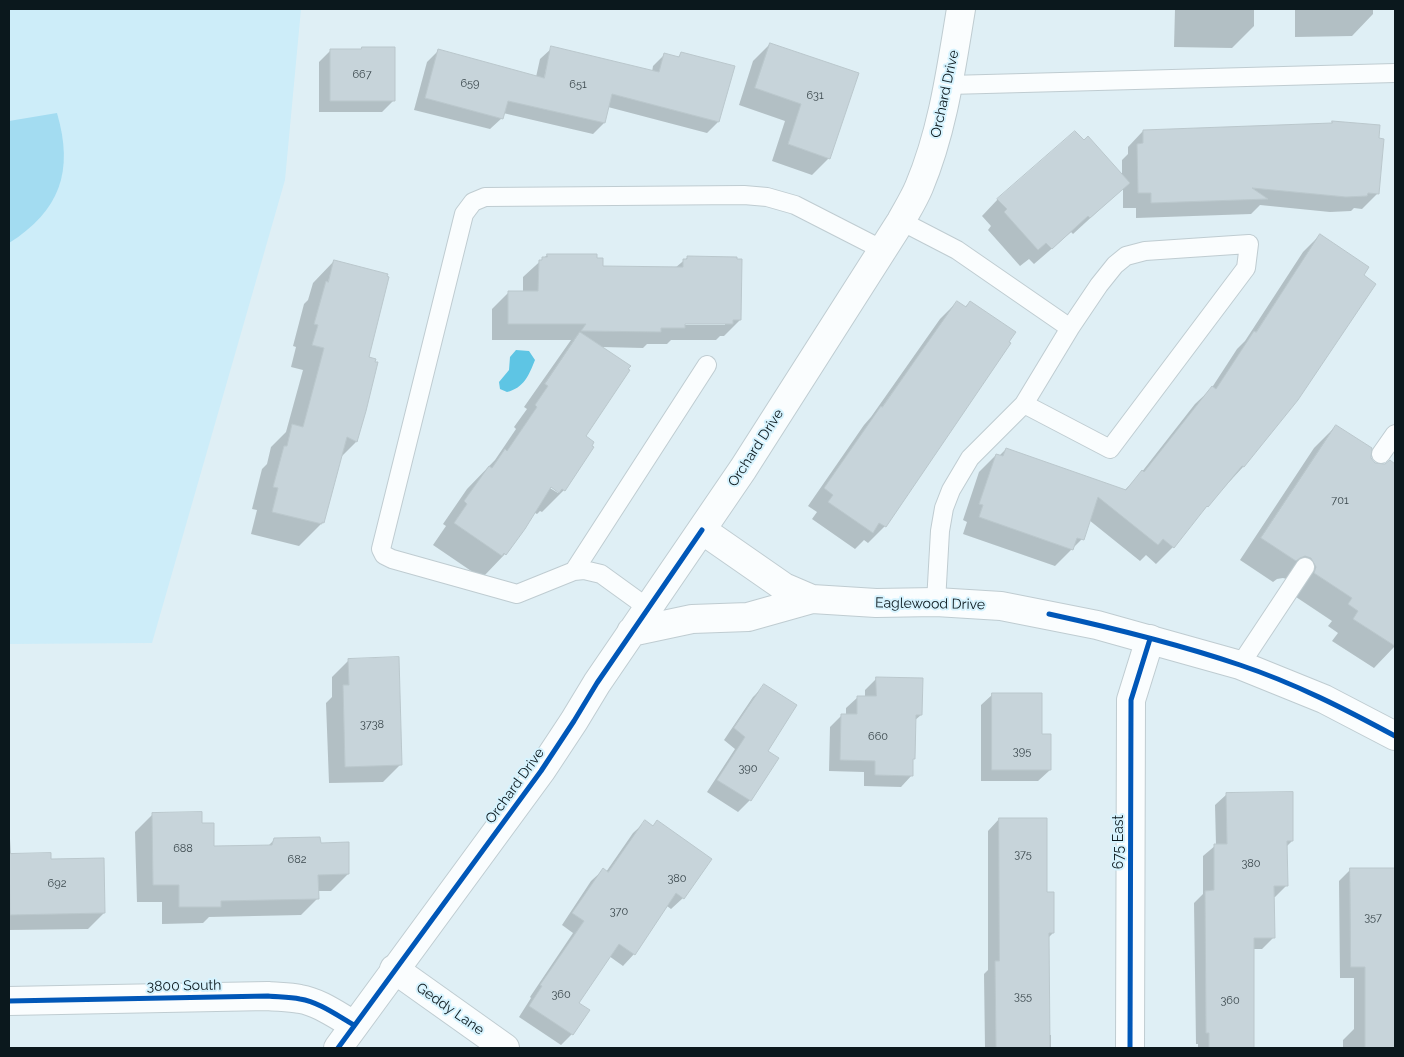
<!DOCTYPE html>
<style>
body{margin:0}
#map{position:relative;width:1404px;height:1057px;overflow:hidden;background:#dfeff5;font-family:Raleway,sans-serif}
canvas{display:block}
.frame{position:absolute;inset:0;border:10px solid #0b181d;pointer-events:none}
</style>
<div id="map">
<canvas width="1404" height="1057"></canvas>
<div class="frame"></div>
</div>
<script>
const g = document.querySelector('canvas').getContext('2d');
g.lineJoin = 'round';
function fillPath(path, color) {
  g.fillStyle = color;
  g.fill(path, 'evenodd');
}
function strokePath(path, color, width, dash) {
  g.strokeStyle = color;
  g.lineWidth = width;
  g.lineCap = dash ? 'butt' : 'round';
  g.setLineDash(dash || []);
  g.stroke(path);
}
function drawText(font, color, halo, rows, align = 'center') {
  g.font = font + ' Raleway,sans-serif';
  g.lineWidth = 4;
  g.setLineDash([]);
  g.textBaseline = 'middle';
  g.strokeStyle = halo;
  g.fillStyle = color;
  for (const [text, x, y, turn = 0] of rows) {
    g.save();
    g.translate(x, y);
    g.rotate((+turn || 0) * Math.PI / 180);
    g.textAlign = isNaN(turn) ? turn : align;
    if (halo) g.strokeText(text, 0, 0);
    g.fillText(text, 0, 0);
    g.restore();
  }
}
const built = new Path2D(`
 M9,9h292l-16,171 -133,463 -143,1z`);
const green = new Path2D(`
 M57,113c17,58 3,98 -48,130v-122z`);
const water = new Path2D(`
 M516,350l13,1 6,9c-6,15 -11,28 -28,32l-7,-3 -1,-7 10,-12 1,-13z`);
const shadow = new Path2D(`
 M1175,9h79v17l-22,22 -58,-1z
 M1295,9h78v5l-21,22 -57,1z
 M770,44l59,114 -17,17 -40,-14 13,-40 -46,-16 14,-44z
 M552,48l100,24 1,-6 12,-12 12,4 4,-4 37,68 -11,11 -99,-26 -4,16 -11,11 -90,-21 -1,5 -12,11 -76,-19 13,-48 11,-11 98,26 4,-18z
 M330,51l64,49 -12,12h-63v-50z
 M1332,122l46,71 -16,16 -8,-1 -3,3 -21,1 -70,-7 -9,9 -115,4v-10h-13v-20l-50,46 -2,-2 -37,32 -5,-5 -9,7 -32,-36 3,-4 -9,-10 16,-17 124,-23v-16l6,-6v-7l15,-16 187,-6z
 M1320,235l-23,165 -54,67 -46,50 -24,30 -17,17 -10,-9 -6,6 -51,-41 -7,19 -27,27 -92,-32 4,-12 -4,-2 16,-48 17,-17 3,1 7,-7 118,42 17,-18 54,-69 16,-15 26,-40 8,-8 58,-89z
 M547,255l55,12 73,1 13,-11 52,63 -16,16h-4l-4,4h-45l-4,4h-20l-4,4 -41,-1 -18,90 -20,53 -22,22 -2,-1 -3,3 -4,-2 -28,42 -21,22 -2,-2 -2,3 -47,-32 13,-19 -3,-2 24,-35 28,-29 21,-31 -2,-2 13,-18 -3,-2 47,-67h-79v-31l17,-17h14v-15zM678,322l47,1v2h-47zM547,483l11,7v3l-13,-8z
 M334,261l33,97 -3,53 -8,31 -15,15 -18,65 -24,24 -48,-12 6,-24 -5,-1 10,-40 5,-5 4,-17 15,-15 17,-62 -12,-3 5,-20 -3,-1 11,-42 4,-4 5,-17z
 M957,302l8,5 5,-5 -85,224 -17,17 -4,-3 -9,9 -43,-30 5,-7 -9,-6 56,-81 7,-8 69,-98z
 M1336,426l39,38 10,1 5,-3 5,3v181l-21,22 -42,-27 6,-8 -10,-7 4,-5 -39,-26 -3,-15 -7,-2 -6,1 -4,3 -33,-22 74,-112z
 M349,660l51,105 -17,17 -54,1 -3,-80 6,-6v-20z
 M877,678l44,37 -7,6v37l-2,2v15l-11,12 -37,-1v-14l-35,-1 1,-44 12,-12h4v-7l12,-11h7v-7z
 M764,686l2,66 11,6 -27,42 -12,12 -31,-20 28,-43 -11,-9 29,-43z
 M993,694l48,41 9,35 -12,11h-57v-76z
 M1227,794l65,47 -6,6v39l-11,11h-2l1,40 -12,12h-10l1,99h-55v-4h-2l-2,-141 9,-9v-38l13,-11 -1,-40z
 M152,815l49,9 12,23 55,-1 6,-6 74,34 -17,17h-13v7l-17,17 -92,2 -6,6 -41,1v-22h-25l-2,-70z
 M999,819l47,74 7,40 -5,5v97h3v13h-66l-1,-74 4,-4v-139z
 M9,821l2,35 93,57 -16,16 -79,1z
 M645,822l38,76 -12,11 -4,-3 -33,48 -11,12 -14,-10 -32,48 -5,30 -11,11 -42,-28 12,-19 -1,-1 43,-64 -11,-8 29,-44 12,-11 3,2 27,-39z
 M1351,869h44v179h-52v-8l11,-11v-51h-14l-1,-97z`);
const building = new Path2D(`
 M770,43l89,30 -29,86 -42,-15 13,-40 -46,-16z
 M551,46l108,26 5,-19 15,4 2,-5 54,14 -16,56 -107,-28 -7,29 -97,-22 -5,18 -78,-21 13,-49 106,29z
 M362,47h33v54h-65v-52h31z
 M1332,121l48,4 -1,13 5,1 -5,55 -11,-1 -1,3 -21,1 -94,-9 16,11 -117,4v-10h-13l-1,-49 6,-1v-13l189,-7z
 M1075,131l9,9 4,-4 42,47 -40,35 -2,-2 -36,33 -6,-6 -8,7 -34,-38 3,-3 -10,-10z
 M1320,234l49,33 -5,8 12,9 -78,116 -54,67 -2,-1 -34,41 -1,-1 -33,42 -11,-9 -5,6 -60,-48 -14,43 -7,-2 -4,12 -94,-33 4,-12 -4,-1 17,-50 7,2 3,-8 120,42 16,-20 2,2 68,-86 4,3 38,-58 2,1z
 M547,254h50v4h6v8l80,1v-8h4v-3l50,1v2h5l-1,61h-8v4h-48v4h-24v4l-80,-1 5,-7h-78v-33h30l1,-31h3v-3h5z
 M334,260l54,14 -1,2 2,1 -20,80 7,2 -1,3h3l-12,49 -9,31 -10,-5 -23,86 -2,-1v2l-50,-12 6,-24 -5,-1 11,-41h3l5,-22 11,3 21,-79 -12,-3 6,-20 -4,-1 12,-43 2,1z
 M957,301l9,6 4,-6 46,31 -7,10 2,1 -125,184 -7,-4 -6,10 -45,-31 5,-7 -9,-7 57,-82 1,1z
 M580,332l51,34 -3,3 2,1 -44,66 8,6 -2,4 2,1 -29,44 -3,-2 -3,4 -8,-6 -26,42 -19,26 -2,-2 -2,3 -48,-33 13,-19 -3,-3 25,-35 3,2 13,-19 2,2 30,-44 -2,-2 13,-19 -3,-2z
 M1336,425l36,23 -1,10 4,5 10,1 5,-4 5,4v182l-42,-27 5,-8 -10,-7 4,-6 -38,-25 2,-6 -5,-9 -6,-2 -5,2 -4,3 -35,-23z
 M399,657l3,108 -57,2 -2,-82h6l-1,-26z
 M876,677l47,1 -1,37h-6l-1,44h-2v17l-38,-1v-14l-35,-1 1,-46h16v-18h19z
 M764,684l33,21 -29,46 11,7 -28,43 -34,-21 28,-43 -11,-9z
 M992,693h50v41h9v36h-59z
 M1293,792v49h-6l1,45h-14l1,52h-21v110h-45v-15h-3l-1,-142 9,-1v-46h13l-1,-51z
 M202,812v11h12v23l58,-1 2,-7 46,-1 1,6 28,-1v32l-31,1 1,24 -98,2v6h-42v-22h-26l-1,-72z
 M999,818h48v74h7v41h-5l1,115h-54l-1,-87h4z
 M645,820l8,6 4,-6 55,39 -28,40 -8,-6 -41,62 -16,-11 -40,59 11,7 -17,25 -44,-29 13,-20 -2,-1 44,-64 -12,-8 31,-45 5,4z
 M51,853v6l53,-1 1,55 -95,2 -1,-61z
 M1350,868h45v180h-30v-81h-14z`);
const service = new Path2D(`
 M949,85l446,-12
 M901,221l56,29 113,78 -46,76 -54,54 -19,32 -7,18 -4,23 -4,71
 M1024,404l86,45 136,-181 3,-24 -104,7 -19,5 -11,9 -16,20 -29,43
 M1381,454l14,-20
 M574,571l133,-206
 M648,608l-47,-34 -17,-4 -10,1 -57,23 -125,-35 -8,-4 -3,-6 83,-335 9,-12 12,-5 259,-2 23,2 28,8 88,45
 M1240,665l65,-98`);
const minor = new Path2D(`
 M394,969l111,79
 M1130,1048l1,-348 19,-61`);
const tertiary = new Path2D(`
 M9,1001l259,-5c10,1 22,1 32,3 19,3 38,17 54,26`);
const secondary = new Path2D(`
 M702,530l82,57 28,12 64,4 60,-1 65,4 96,19 143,40 84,34 71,37
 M631,632l61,-13 56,-2 64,-18
 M338,1048l203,-277 33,-50 23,-38 146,-214 158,-248c6,-11 13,-22 18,-34 24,-57 32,-118 42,-178`);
const cycleway = new Path2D(`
 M1049,614c64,14 129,30 191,51 54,18 105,44 155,71
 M9,1001l259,-5c10,1 22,1 32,3 19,3 38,17 54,26
 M338,1048l203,-277 33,-50 23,-38 105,-153
 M1130,1048l1,-348 19,-61`);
const numberNames = [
 ["667",362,75],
 ["659",470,84],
 ["651",578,85],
 ["631",815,96],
 ["701",1340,501],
 ["3738",372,725],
 ["660",878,737],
 ["395",1022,752],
 ["390",748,769],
 ["688",183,849],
 ["375",1023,855],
 ["682",297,860],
 ["380",1251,864],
 ["380",677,879],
 ["692",57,884],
 ["370",619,912],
 ["357",1373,918],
 ["360",561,995],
 ["355",1023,997],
 ["360",1230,1001]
];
const streetNames = [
 ["Orchard Drive",945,94,-78],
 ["Orchard Drive",756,448,-57],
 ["Eaglewood Drive",930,604,1],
 ["Orchard Drive",515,786,-54],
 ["675 East",1119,842,-90],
 ["3800 South",184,986,-1],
 ["Geddy Lane",450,1009,35]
];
fillPath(built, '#cdedf9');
fillPath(green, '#a3dcf1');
fillPath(water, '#5ec5e4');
fillPath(shadow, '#0003');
fillPath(building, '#c7d4da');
strokePath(building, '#bac7cc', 1);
strokePath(service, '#bfccd1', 20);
strokePath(minor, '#bfccd1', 30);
strokePath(tertiary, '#bfccd1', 30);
strokePath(secondary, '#bfccd1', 30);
strokePath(service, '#fafdfe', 18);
strokePath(minor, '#fafdfe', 28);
strokePath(tertiary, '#fafdfe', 28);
strokePath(secondary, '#fafdfe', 28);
strokePath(cycleway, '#0057b8', 5);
drawText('11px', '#3b484d', null, numberNames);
drawText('14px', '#0b181d', '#d6f3fe', streetNames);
</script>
